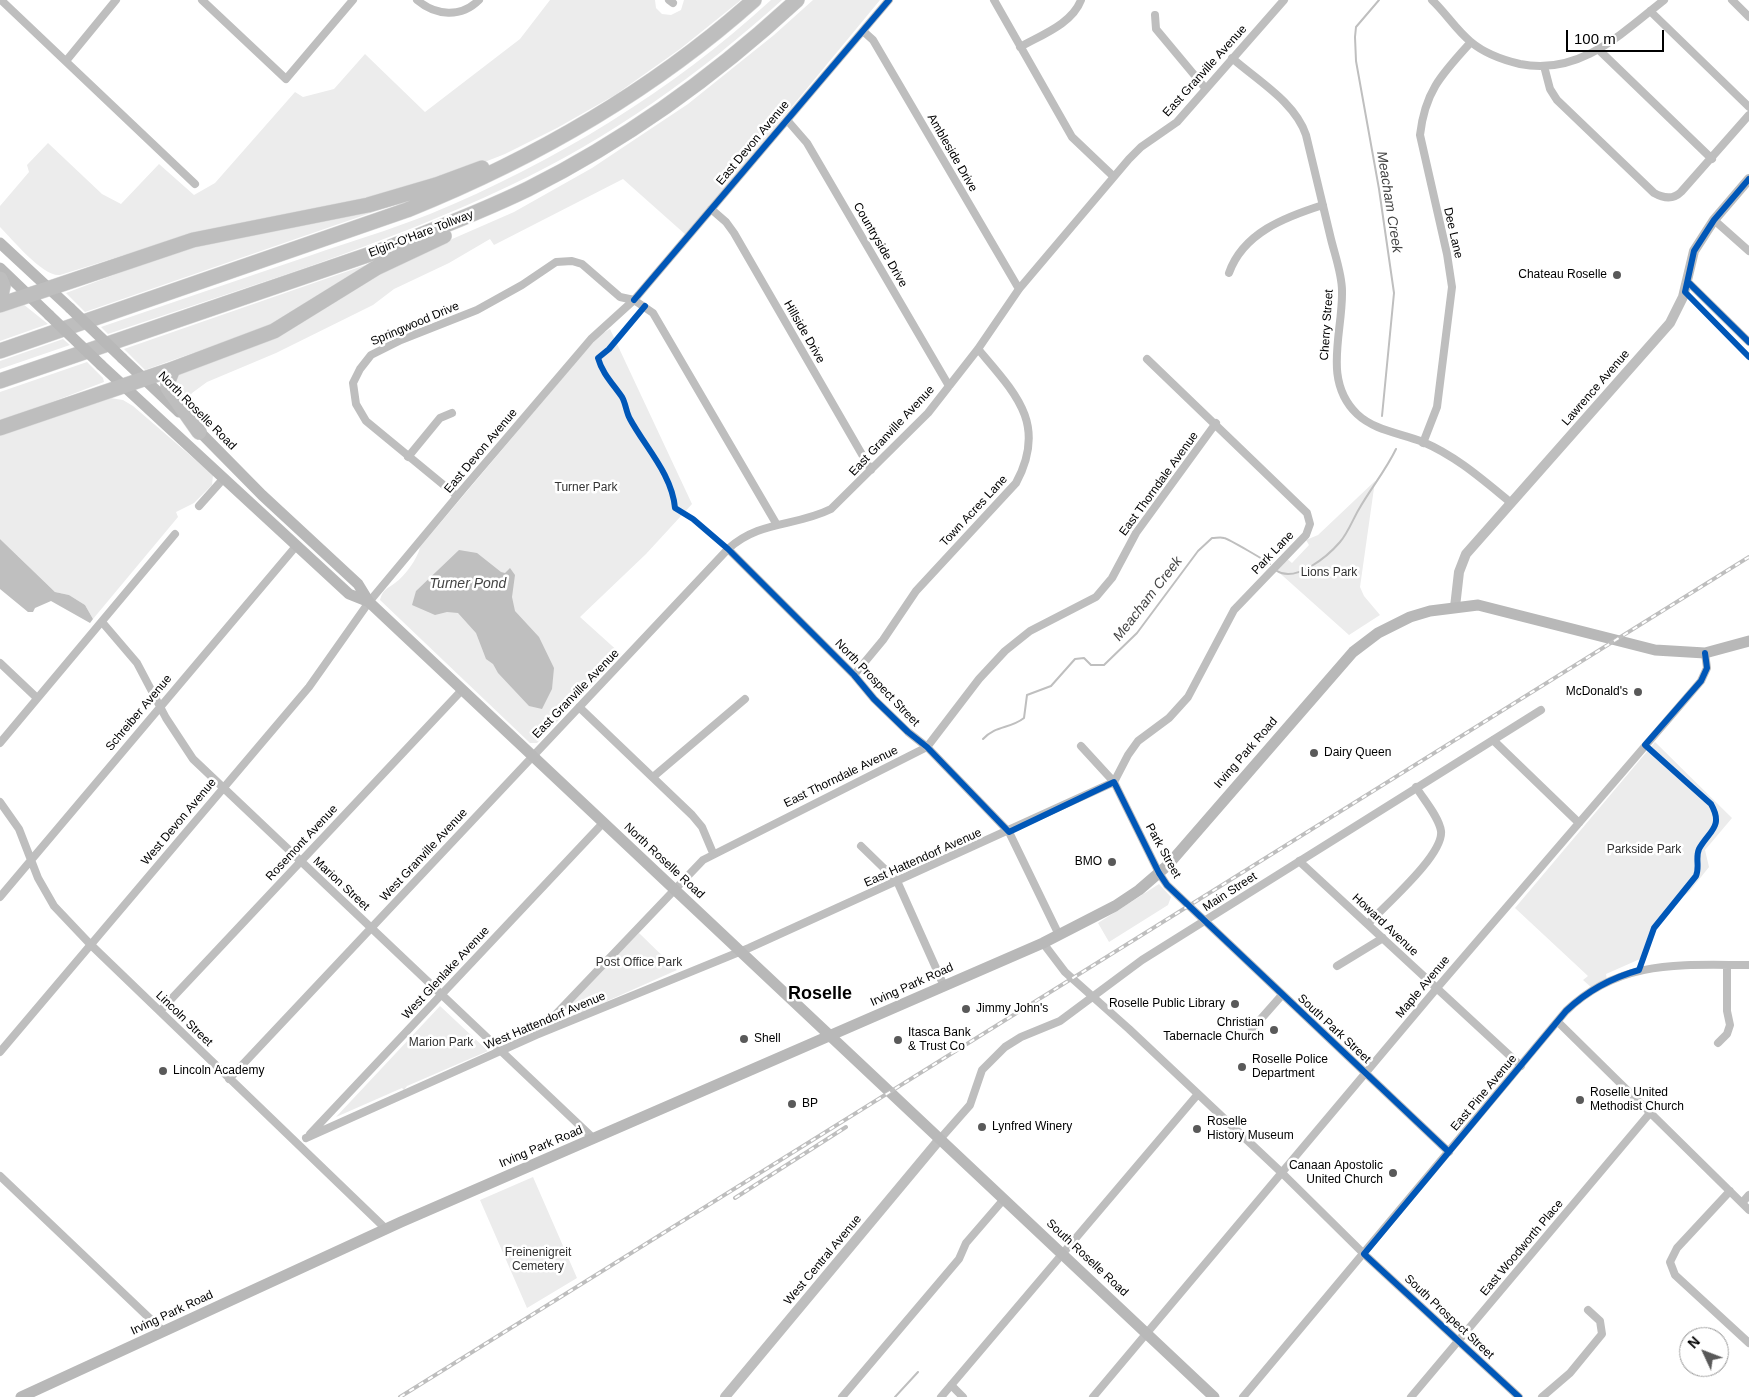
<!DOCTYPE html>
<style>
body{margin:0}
#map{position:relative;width:1749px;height:1397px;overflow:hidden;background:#fff;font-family:Helvetica,sans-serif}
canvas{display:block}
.north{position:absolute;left:1679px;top:1327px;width:50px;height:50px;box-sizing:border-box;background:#fff;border:1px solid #999;border-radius:50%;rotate:313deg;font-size:14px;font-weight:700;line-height:20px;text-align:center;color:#000}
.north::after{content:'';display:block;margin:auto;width:18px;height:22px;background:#595959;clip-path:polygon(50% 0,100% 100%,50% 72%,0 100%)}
.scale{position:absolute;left:1566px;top:30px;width:98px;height:22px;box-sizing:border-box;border:2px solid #000;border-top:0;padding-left:6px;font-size:15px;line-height:18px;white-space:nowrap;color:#000;-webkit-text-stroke:4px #fff;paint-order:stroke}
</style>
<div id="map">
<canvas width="1749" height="1397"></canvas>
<div class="north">N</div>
<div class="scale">100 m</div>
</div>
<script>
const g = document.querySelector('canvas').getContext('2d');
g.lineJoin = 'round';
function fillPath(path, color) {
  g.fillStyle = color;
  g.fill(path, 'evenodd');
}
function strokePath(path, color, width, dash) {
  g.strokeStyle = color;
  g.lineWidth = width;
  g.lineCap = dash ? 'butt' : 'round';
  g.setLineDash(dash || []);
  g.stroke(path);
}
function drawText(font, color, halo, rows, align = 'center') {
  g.font = font + ' Helvetica,sans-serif';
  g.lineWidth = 5;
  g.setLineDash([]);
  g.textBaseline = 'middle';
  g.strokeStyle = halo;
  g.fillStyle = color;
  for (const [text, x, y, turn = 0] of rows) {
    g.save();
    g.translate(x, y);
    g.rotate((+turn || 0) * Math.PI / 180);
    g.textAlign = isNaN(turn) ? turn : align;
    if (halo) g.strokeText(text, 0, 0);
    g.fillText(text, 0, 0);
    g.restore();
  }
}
const green = new Path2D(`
 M550,0h105l1,8 6,6 9,1 10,-5 3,-10h57l-61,49 -65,46 -58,33 -52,26 -51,20 -141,39 -93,14 -25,6 -135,42c-17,2 -48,-36 -60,-48v-21l29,-34 -2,-7 21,-22 54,51 19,10 38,-40 35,31 21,-12 80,-91 8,5 31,-8 31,-35 60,58 95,-73z
 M771,0h11c-82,74 -173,139 -273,186 -128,61 -266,102 -401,148l-7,-7c69,-24 138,-47 208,-71 40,-14 81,-26 121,-42 124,-51 242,-123 341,-214z
 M813,0h67l-194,235 -63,-56 -129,66 -4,-6 -41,24 -55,26 -21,16 -97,48 -69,29 -15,11 -7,10 -12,-21 6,-8 114,-46 45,-30 57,-34 119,-52 78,-44 96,-64 86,-69z
 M408,200l-323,112 -19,-19 127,-48z
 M377,261l-108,65 -113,40 -11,4 -21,-21z
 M23,304l25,20 -48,17v-30z
 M610,329l82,175 -46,50 -66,63 41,37 -84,89h-7l-150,-143c3,-11 7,-11 15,-17 10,-7 23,-25 25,-36l161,-191 19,-21z
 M63,339l7,6 -70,24v-8z
 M87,362l16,16 1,4 -104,40v-30z
 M110,398l13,2 10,6 80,69 -1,10 -18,18 -18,9 2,5 -85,102 -8,-14 -16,-10 -14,-3 -55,-53v-104z
 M1375,481l-15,106 4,9 16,19 -31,20 -75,-67 11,-11 7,6 17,-18 -3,-5 12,-5z
 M1655,742l77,76 -27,32 4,17 -20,25 -26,21 -14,21 -9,25 -34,15 1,6 -15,8 -9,-8 5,-4 -73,-68z
 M1159,884l12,13 -3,8 -59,37 -11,-19z
 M639,933l38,37 -99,44 -9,-2v-7z
 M440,1006l48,45 -81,35 -3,4 -2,-2 -66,29z
 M533,1177l44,101 -50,30 -47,-108z`);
const water = new Path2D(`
 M0,539l55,53 14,3 16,10 8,14 -3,4 -39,-22 -16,7 -2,4h-5l-28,-23z
 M459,550l18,3 24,19 4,1 5,-5 5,7 -3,22 3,14 24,26 15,31 -2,21 -10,20 -13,-3 -31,-33 -5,-9 -7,-5 -10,-26 -18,-20 -11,-1 -12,3 -23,-10 4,-14z`);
const stream = new Path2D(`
 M1379,0l-23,27 -1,10 1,24 23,128 15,104 -12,123
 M1277,571c19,12 51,-15 63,-29 8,-9 13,-23 19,-33 12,-21 27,-39 37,-60
 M983,739c13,-14 27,-10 41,-21l3,-23 24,-9 24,-27 9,-1 7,7h13l33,-32 61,-82 14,-13c4,0 9,-1 12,0 5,1 42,23 46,26
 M895,1397l23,-25`);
const minor = new Path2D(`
 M1,0l194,184
 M202,0l84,79 67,-79
 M417,0c19,16 44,18 62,0
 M669,0l4,3
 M994,0l78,137 41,39
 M1432,0c14,13 24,30 39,42 13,11 32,18 49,22 59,12 101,-30 144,-64
 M1732,0l17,17
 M1650,11l99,96
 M1155,15l1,14 50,60
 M863,31l10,9 146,249
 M1020,47c21,-12 52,-23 61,-47
 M1599,50l113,109
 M1232,58c26,23 63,44 74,77 8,34 16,67 24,100 4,18 12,38 12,56 1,42 -20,89 15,123 18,17 44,19 66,28 33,14 60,38 87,60
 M66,61l50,-61
 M1544,66l6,23 7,11 97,93c9,5 19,7 27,-1l68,-77
 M787,120l20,23 142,243
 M711,209l15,13 8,11 137,237
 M1714,220l35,31
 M1229,273c14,-40 56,-56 94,-68
 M1688,282l61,60
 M1423,443l14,-36 15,-120 -5,-33 -27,-119c5,-44 22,-61 51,-93
 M408,457l32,-39 12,-5
 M457,496l-91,-75 -10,-17 -3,-21 7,-14 11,-14 30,-15 76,-30 45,-25 34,-23 16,-1 10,3 38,33 14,3 19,13 124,212
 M199,506l25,-28
 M728,549l126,126 20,24 34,33 19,15 82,85 50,103
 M102,622l35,41 29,55 27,41 401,380
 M0,663l37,35
 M854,675l29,-35 33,-49 100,-108c32,-59 -1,-90 -38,-134
 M579,707l113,108 10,12 11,26
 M1493,740l86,83
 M0,743l175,-209
 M1081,746l33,36 45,91 8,12 282,267
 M653,777l92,-78
 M1114,782l14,-27 10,-14 31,-23 19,-21 46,-87 72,-75 4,-11 -3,-11 -160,-154
 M0,802l19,27 19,49 16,28 36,38 296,285
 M861,846l36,35 47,105
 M1299,861l222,205
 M0,897l297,-352
 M1368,924c16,-18 76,-69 73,-93 -2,-14 -17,-31 -25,-44
 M1043,943l22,29 64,57 153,144 82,81 155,143
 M1337,966l46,-28
 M160,1011l302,-321
 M1558,1022l191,188
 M1252,1029l30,-34
 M536,1035l167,-175 224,-113 52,-68 26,-28 25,-20 66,-34 16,-19 24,-45 80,-110
 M1718,1043l9,-9 3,-9 -3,-14v-46
 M0,1052l309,-365 60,-85 95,-114 127,-149 43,-39 255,-300
 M229,1079l499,-530c32,-29 67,-22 103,-40l97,-96 50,-64 41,-60 110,-130 12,-12 36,-25 107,-122
 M310,1134l293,-311
 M306,1138l230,-103 213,-87 365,-166
 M940,1139l30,-34 12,-35 23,-23 16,-10 39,-16 82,-61 399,-250
 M0,1176l164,156
 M1730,1191l-53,57 -7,14 5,13 74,68
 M1742,1203l7,-8
 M951,1385l12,12
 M842,1397l117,-138 7,-16 38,-44
 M941,1397l257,-303
 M1093,1397l344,-409 264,-307 6,-13 -2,-15
 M1243,1397l323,-386c54,-52 114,-46 183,-46
 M1411,1397l239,-284
 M1542,1397l28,-24 32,-39 -2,-13 -12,-11`);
const tertiary = new Path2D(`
 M1455,607l4,-35 7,-18 204,-231 13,-26 11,-46 20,-31 35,-41
 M725,1397l215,-258`);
const secondary = new Path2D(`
 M0,243l70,65
 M0,268l49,47
 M122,358l57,54
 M101,365l248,229 20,8
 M194,426l68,69 96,89 11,18 845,795
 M21,1397l380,-175 642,-279 72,-37 24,-16 29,-25 185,-213 25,-19 32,-16 20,-6 48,-6 177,45 50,3 44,-12`);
const motorway = new Path2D(`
 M0,279l3,7 -3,14
 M0,305l193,-65 175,-35 68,-20 46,-17
 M0,351l407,-141c127,-51 245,-119 347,-210
 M173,369l-5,12v7l31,44
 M0,381l385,-132c48,-19 96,-37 143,-60 98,-49 189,-115 269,-189
 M0,428l173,-59 101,-38 102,-63 68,-32`);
const rail = new Path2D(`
 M735,1198l111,-71
 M400,1397l1349,-840`);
const secondaryBridge = new Path2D(`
 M70,308l52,50
 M49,315l52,50`);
const cycleway = new Path2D(`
 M1749,179l-35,41 -20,31 -9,41 64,65
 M1688,282l61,60
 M634,300l255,-300
 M645,306l-36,43 -11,9c4,15 15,26 24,39 4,7 4,15 8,22 15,28 42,55 45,89l18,11 35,30 126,126 20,24 34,33 19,15 82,85 105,-50 45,91 8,12 282,267
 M1519,1397l-155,-143 202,-243c22,-21 45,-33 73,-41l15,-42 42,-52c4,-9 -1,-18 3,-27 10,-18 25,-22 12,-45l-66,-59 56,-64 6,-13 -2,-15`);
const markers = [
 [1617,275,5,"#595959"],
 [1638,692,5,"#595959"],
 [1314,753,5,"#595959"],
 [1112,862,5,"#595959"],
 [1235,1004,5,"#595959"],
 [966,1009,5,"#595959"],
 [1274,1030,5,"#595959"],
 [744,1039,5,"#595959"],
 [898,1040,5,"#595959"],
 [1242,1067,5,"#595959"],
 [163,1071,5,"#595959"],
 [1580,1100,5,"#595959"],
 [792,1104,5,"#595959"],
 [982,1127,5,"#595959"],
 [1197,1129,5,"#595959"],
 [1393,1173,5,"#595959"]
];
const streetNames = [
 ["East Granville Avenue",1205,71,-48],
 ["East Devon Avenue",753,143,-50],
 ["Ambleside Drive",952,153,60],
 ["Dee Lane",1453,233,77],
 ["Elgin-O'Hare Tollway",421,234,-21],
 ["Countryside Drive",880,245,60],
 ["Springwood Drive",415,324,-23],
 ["Cherry Street",1327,325,-86],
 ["Hillside Drive",804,332,60],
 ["Lawrence Avenue",1596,388,-49],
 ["North Roselle Road",197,411,45],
 ["East Granville Avenue",892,431,-47],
 ["East Devon Avenue",481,451,-50],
 ["East Thorndale Avenue",1159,484,-54],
 ["Town Acres Lane",974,511,-47],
 ["Park Lane",1273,553,-46],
 ["North Prospect Street",877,683,46],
 ["East Granville Avenue",576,694,-46],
 ["Schreiber Avenue",139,713,-50],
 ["Irving Park Road",1246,753,-49],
 ["East Thorndale Avenue",841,777,-26],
 ["West Devon Avenue",179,822,-50],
 ["Rosemont Avenue",302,843,-47],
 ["Park Street",1163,851,61],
 ["West Granville Avenue",424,855,-47],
 ["East Hattendorf Avenue",923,858,-24],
 ["North Roselle Road",664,861,43],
 ["Marion Street",341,884,43],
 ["Main Street",1230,892,-33],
 ["Howard Avenue",1385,925,43],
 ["West Glenlake Avenue",446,973,-47],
 ["Irving Park Road",912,985,-24],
 ["Maple Avenue",1423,987,-50],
 ["Lincoln Street",184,1019,44],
 ["West Hattendorf Avenue",545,1021,-23],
 ["South Park Street",1334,1029,43],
 ["East Pine Avenue",1484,1093,-50],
 ["Irving Park Road",541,1147,-23],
 ["East Woodworth Place",1522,1248,-50],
 ["South Roselle Road",1087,1258,43],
 ["West Central Avenue",823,1260,-50],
 ["Irving Park Road",172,1313,-25],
 ["South Prospect Street",1449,1317,43]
];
const poiNames = [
 ["Chateau Roselle",1607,275,"right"],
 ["McDonald's",1628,692,"right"],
 ["Dairy Queen",1324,753],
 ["BMO",1102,862,"right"],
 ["Roselle Public Library",1225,1004,"right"],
 ["Jimmy John's",976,1009],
 ["Christian",1264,1023,"right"],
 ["Tabernacle Church",1264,1037,"right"],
 ["Itasca Bank",908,1033],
 ["& Trust Co",908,1047],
 ["Shell",754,1039],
 ["Roselle Police",1252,1060],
 ["Department",1252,1074],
 ["Lincoln Academy",173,1071],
 ["Roselle United",1590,1093],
 ["Methodist Church",1590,1107],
 ["BP",802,1104],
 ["Roselle",1207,1122],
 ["History Museum",1207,1136],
 ["Lynfred Winery",992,1127],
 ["Canaan Apostolic",1383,1166,"right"],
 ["United Church",1383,1180,"right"]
];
const parkNames = [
 ["Turner Park",586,488],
 ["Lions Park",1329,573],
 ["Parkside Park",1644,850],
 ["Post Office Park",639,963],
 ["Marion Park",441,1043],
 ["Freinenigreit",538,1253],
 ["Cemetery",538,1267]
];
const waterNames = [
 ["Meacham Creek",1389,202,81],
 ["Turner Pond",468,584],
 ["Meacham Creek",1148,599,-52]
];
const districtNames = [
 ["Roselle",820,994]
];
fillPath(green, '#ececec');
fillPath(water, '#bfbfbf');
strokePath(stream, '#bfbfbf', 2);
strokePath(motorway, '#dbdbdb', 16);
strokePath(minor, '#bebebe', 8);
strokePath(tertiary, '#bebebe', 10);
strokePath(secondary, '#b8b8b8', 11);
strokePath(motorway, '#bebebe', 15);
strokePath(rail, '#bebebe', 4);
strokePath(rail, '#fff', 2, [5.5]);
strokePath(secondaryBridge, '#b8b8b8', 11);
strokePath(cycleway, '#0057b8', 6);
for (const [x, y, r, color] of markers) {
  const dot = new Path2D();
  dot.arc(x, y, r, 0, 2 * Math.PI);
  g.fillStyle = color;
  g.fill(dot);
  strokePath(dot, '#fff', 2);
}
drawText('12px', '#000', '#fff', streetNames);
drawText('12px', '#000', '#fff', poiNames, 'left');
drawText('12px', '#333', '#fff', parkNames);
drawText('italic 14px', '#444', '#fff', waterNames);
drawText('bold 18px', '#000', '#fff', districtNames);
</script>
